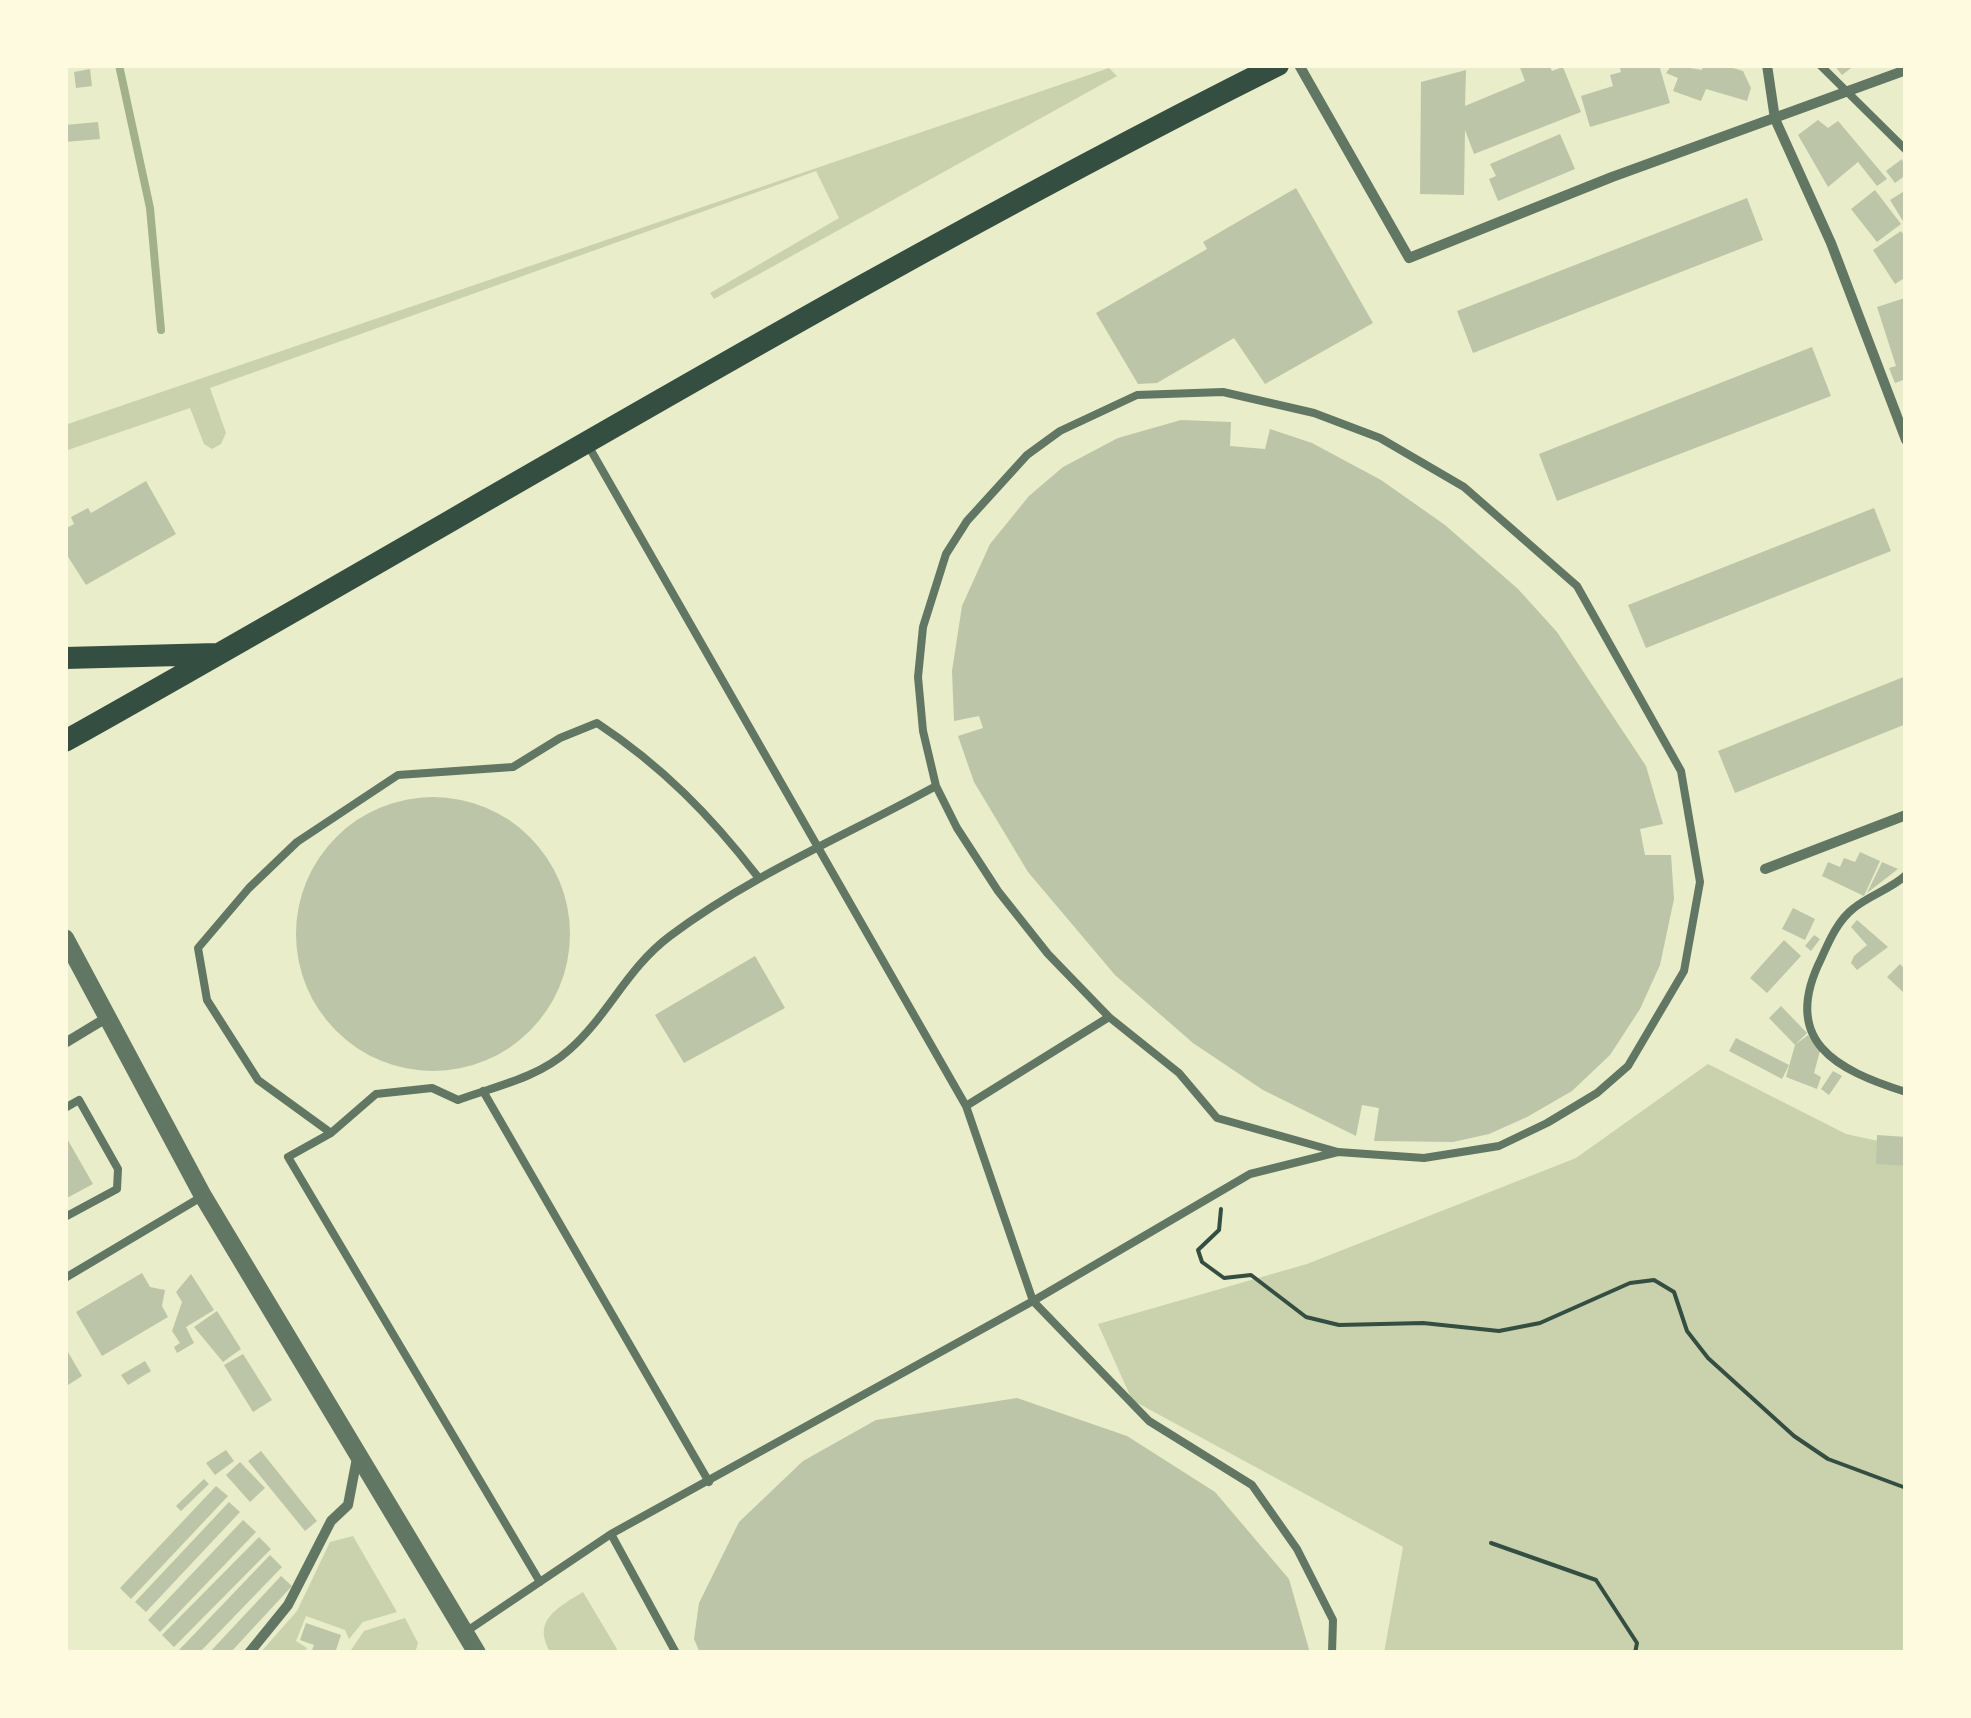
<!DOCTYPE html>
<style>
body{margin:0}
#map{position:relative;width:1971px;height:1718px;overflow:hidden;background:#e9edc9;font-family:"Open Sans",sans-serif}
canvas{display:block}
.frame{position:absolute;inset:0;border:68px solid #fefae0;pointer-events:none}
</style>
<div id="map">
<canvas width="1971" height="1718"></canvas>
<div class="frame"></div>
</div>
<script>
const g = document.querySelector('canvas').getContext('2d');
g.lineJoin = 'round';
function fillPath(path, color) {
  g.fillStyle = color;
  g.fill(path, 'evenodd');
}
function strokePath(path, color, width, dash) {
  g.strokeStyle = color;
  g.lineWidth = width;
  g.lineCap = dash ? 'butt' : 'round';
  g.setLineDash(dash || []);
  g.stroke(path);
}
const green = new Path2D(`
 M1109,68l8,8 -403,223 -4,-6 129,-75 -23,-47 -606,217 16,45 -5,11 -9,5 -8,-5 -14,-36 -125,43v-26z
 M1708,1064l138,70 60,13v506h-522l19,-106 -271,-147 -34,-76 209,-60 269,-106z
 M353,1536l44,76 -34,10 -14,17 -4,-9 -39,-14 -10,25 11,7 -3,5h-44l37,-42 33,-69z
 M583,1592l34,57 -3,4h-63c-20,-32 6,-45 32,-61z
 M405,1618l13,25 -3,10h-66l15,-22z`);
const stream = new Path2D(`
 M119,65l31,143 11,122`);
const building = new Path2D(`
 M1519,65h30l3,6 11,-4 18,45 -107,42 -9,-24 -1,65 -44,-1 1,-112 45,-12 -1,36 60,-25z
 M1619,65h40l11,38 -80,24 -9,-31 32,-10 -3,-11 11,-3z
 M1672,65l30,5 1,-5h20l20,6 8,17 -4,13 -41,-12 -5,12 -28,-10 5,-13 -12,-5z
 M1834,65h21l-13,10z
 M90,69l2,17 -16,2 -2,-16z
 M1818,120l10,8 10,-7 49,58 -10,7 -19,-24 -30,25 -30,-52z
 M98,122l2,17 -35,3v-17z
 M1560,134l15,35 -77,32 -9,-22 7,-3 -6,-12z
 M1902,159l4,16 -11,8 -9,-12z
 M1296,188l77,135 -108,61 -31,-46 -77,45 -19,1 -42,-71 111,-64 -4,-7z
 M1875,190l26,34 -24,18 -26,-33z
 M1906,190v36l-16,-26z
 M1747,198l16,42 -290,113 -16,-42z
 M1901,231l5,7v39l-11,7 -22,-34z
 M1905,298l1,81 -11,4 -6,-15 7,-2 -19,-59z
 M1812,347l19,49 -274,105 -18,-47z
 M1181,420l50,2 -1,24 35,3 5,-20 42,14 69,37 64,45 73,64 39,43 89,134 17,58 -23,5 5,26h26l3,44 -14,66 -20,44 -30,46 -38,36 -45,26 -38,17 -36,8 -79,-1 5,-33 -17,-3 -6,31 -93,-46 -70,-47 -78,-68 -87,-103 -54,-90 -16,-46 25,-8 -4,-12 -25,5 -2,-50 10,-65 28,-62 39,-48 34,-29 55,-29z
 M146,481l30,53 -90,51 -21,-33v-23l9,-5 -3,-7 17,-9 3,5z
 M1874,508l17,43 -245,97 -18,-43z
 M1906,676v48l-171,69 -17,-42z
 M296 934a137 137 0 1 1 274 0a137 137 0 1 1-274 0Z
 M1860,852l20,9 -16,35 -42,-20 6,-14 12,5 4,-9 11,4z
 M1882,862l16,7 -31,24z
 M1793,908l22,11 -10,21 -23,-11z
 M1857,920l31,27 -31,23 -6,-7 3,-7 13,-11 -16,-18z
 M1814,935l6,4 -9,12 -6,-5z
 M1784,940l17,16 -34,37 -17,-15z
 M755,956l30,52 -101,55 -29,-48z
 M1900,964l6,6 -3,22 -16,-15z
 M1781,1006l26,27 -12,12 -26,-27z
 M1808,1035l12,16 -6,22 7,4 -4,12 -31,-12 9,-32z
 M1736,1038l53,27 -7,14 -53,-28z
 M1833,1071l9,5 -13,19 -8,-6z
 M65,1135l28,49 -28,15z
 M1877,1135l29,2v29l-30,-2z
 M142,1273l8,14 15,3 -3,16 6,11 -66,39 -26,-44z
 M191,1274l23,36 -28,17 8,16 -17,10 -3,-6 6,-4 -8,-12 10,-29 -6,-10z
 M217,1311l24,38 -18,13 -29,-35z
 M65,1347l17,29 -17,11z
 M243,1354l29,46 -19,12 -29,-47z
 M145,1361l6,10 -23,14 -7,-10z
 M1017,1398l110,38 88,56 74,87 21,74h-610l-6,-14 5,-36 40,-81 64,-61 73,-41z
 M226,1450l8,11 -19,14 -9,-12z
 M261,1451l56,70 -12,10 -57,-70z
 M240,1462l25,26 -15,14 -24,-27z
 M204,1479l5,5 -28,27 -5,-5z
 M216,1486l12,10 -97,103 -11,-11z
 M229,1502l11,10 -94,100 -11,-10z
 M243,1520l13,12 -96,100 -12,-12z
 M259,1537l12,12 -97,98 -12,-12z
 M270,1555l12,12 -83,86h-17l-3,-3z
 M281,1576l11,10 -62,67h-21z
 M306,1623l35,12 -6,18h-24l3,-8 -14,-5z`);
const path = new Path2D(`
 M1221,1209l-2,21 -21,20 4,12 22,16 27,-3 55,42 33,8 84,-2 76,8 41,-8 90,-40 24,-3 20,12 13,39 21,27 86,78 34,23 78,29
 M1491,1543l105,37 41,63 -2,10`);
const service = new Path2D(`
 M1820,65l86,85
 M589,447l377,659 67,195 116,120 103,64 45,64 36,71 -1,33
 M1906,875c-15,14 -36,20 -52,33 -16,12 -25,33 -33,51 -41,82 15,111 85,133
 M483,1091l226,391
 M966,1106l143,-89
 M65,1108l14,-8 39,69 -1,20 -52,28
 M331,1133l-73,-53 -51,-80 -9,-52 51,-60 48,-46 101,-67 115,-8 47,-29 37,-15c65,43 114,93 161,154
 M65,1278l138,-82
 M611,1534l65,119
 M540,1582l-252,-425 43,-24 45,-39 56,-6 26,12c38,-14 80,-22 111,-50 39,-34 58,-82 101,-114 81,-61 177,-101 266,-150
 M464,1633l147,-99 422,-233 217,-127 88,-22 86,6 75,-12 48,-23 50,-30 31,-27 56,-95 16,-89 -19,-111 -104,-185 -113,-99 -84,-49 -66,-25 -91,-21 -86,3 -77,36 -33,24 -60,66 -21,33 -23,73 -5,50 5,54 13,55 21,42 41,63 50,63 61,63 70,56 38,45 121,34`);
const minor = new Path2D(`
 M1299,65l110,193 203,-81 294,-107
 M1767,65l8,54 56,124 75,197
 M1765,869l141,-54
 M65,1043l43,-26
 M249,1653l39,-48 43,-84 17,-16 9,-47`);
const tertiary = new Path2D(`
 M65,938l138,258 274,457`);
const primary = new Path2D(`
 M65,658l152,-4
 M65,741c404,-226 799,-469 1213,-676`);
fillPath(green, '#cad2ad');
strokePath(stream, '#a3b18a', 8);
fillPath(building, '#bcc5a7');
strokePath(path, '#344e41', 4);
strokePath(service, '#617663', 8);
strokePath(minor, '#617663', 10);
strokePath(tertiary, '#617663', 18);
strokePath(primary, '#344e41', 22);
</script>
